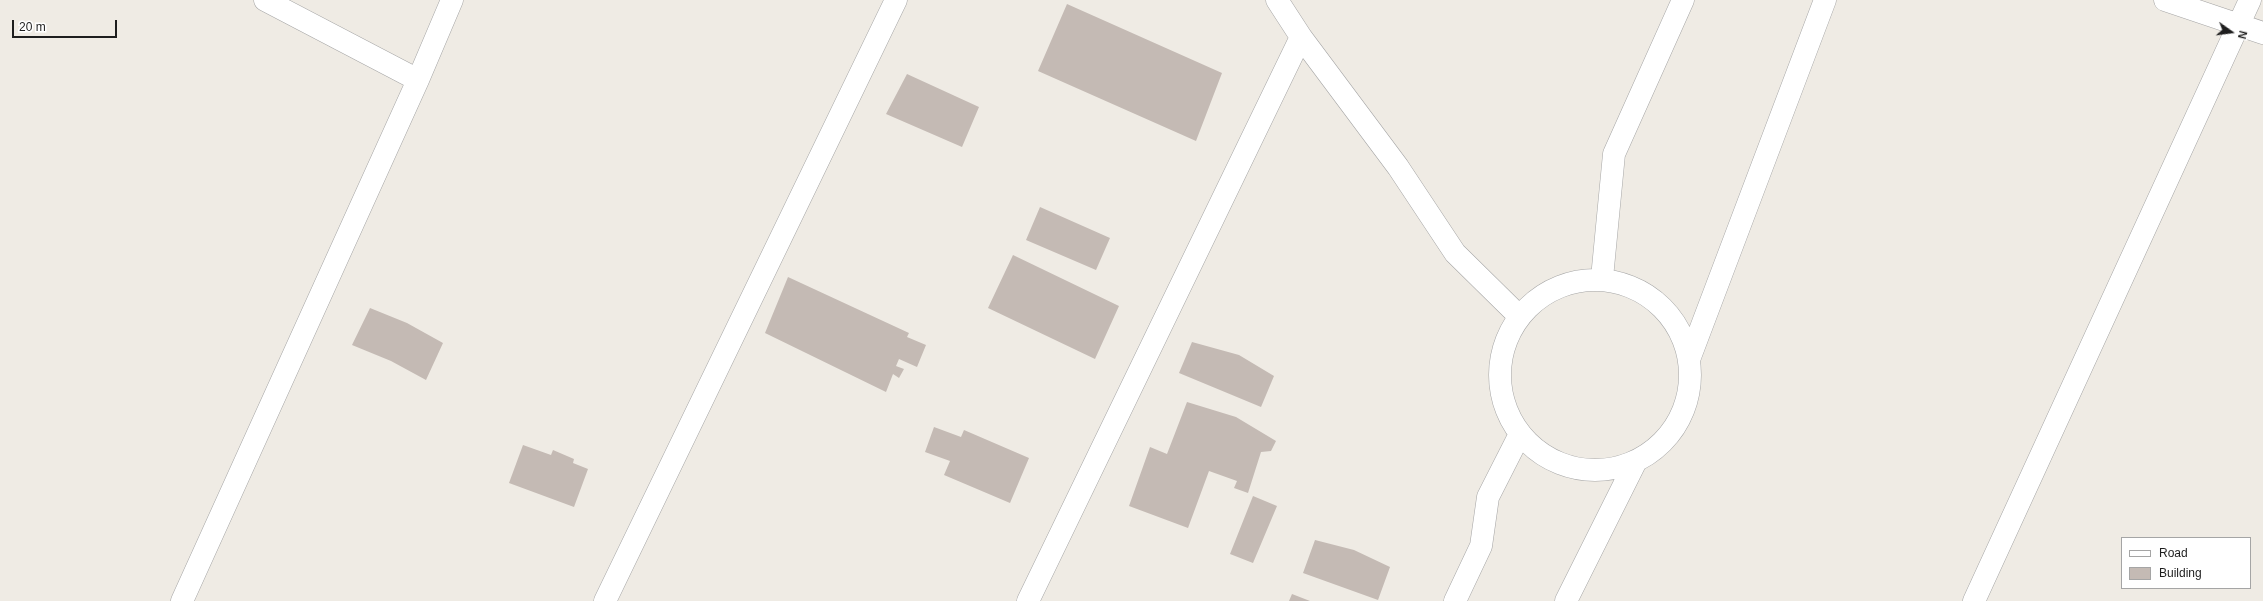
<!DOCTYPE html>
<style>
body{margin:0}
#map{position:relative;width:2263px;height:601px;overflow:hidden;background:#efebe4;font-family:Arial,sans-serif}
canvas{display:block}
.legend{position:absolute;left:2121px;top:537px;width:130px;height:52px;box-sizing:border-box;background:#fff;border:1px solid #a5a5a5;margin:0;padding:5px 7px;list-style:none;font-size:12px;color:#1e1e1e}
.legend li{display:flex;align-items:center;gap:8px;height:20px}
.legend b{width:20px;border:1px solid #a5a5a5}
.north{position:absolute;left:2211px;top:12px;width:40px;height:40px;-webkit-text-stroke:3px #fff;paint-order:stroke;rotate:104deg;font-size:11px;font-weight:700;line-height:16px;text-align:center;color:#1e1e1e}
.north::after{content:'';display:block;margin:auto;width:14px;height:18px;background:#1e1e1e;clip-path:polygon(50% 0,100% 100%,50% 72%,0 100%)}
.scale{position:absolute;left:12px;top:20px;width:105px;height:18px;box-sizing:border-box;border:2px solid #1e1e1e;border-top:0;padding-left:5px;font-size:12px;line-height:14px;white-space:nowrap;color:#1e1e1e;-webkit-text-stroke:3px #fff;paint-order:stroke}
</style>
<div id="map">
<canvas width="2263" height="601"></canvas>
<ul class="legend">
<li><b style="height:5px;background:#fff"></b>Road</li>
<li><b style="height:11px;background:#c4bab4"></b>Building</li>
</ul>
<div class="north">N</div>
<div class="scale">20 m</div>
</div>
<script>
const g = document.querySelector('canvas').getContext('2d');
g.lineJoin = 'round';
function fillPath(path, color) {
  g.fillStyle = color;
  g.fill(path, 'evenodd');
}
function strokePath(path, color, width, dash) {
  g.strokeStyle = color;
  g.lineWidth = width;
  g.lineCap = dash ? 'butt' : 'round';
  g.setLineDash(dash || []);
  g.stroke(path);
}
const building = new Path2D(`
 M1067,4l155,69 -26,68 -158,-70z
 M907,74l72,33 -17,40 -76,-33z
 M1040,207l70,31 -14,32 -70,-30z
 M1013,255l106,51 -24,53 -107,-51z
 M788,277l121,56 -2,4 19,8 -9,22 -18,-8 -3,7 8,3 -5,9 -6,-4 -7,18 -121,-59z
 M370,308l37,15 36,20 -17,37 -35,-19 -39,-16z
 M1192,342l47,13 35,21 -13,31 -82,-34z
 M1187,402l49,15 40,24 -5,10 -10,1 -13,41 -14,-5 3,-7 -28,-10 -21,57 -59,-22 21,-59 17,7z
 M934,427l27,10 3,-7 65,28 -19,45 -66,-28 6,-14 -25,-9z
 M523,445l28,10 2,-5 21,9 -1,4 15,6 -14,38 -65,-24z
 M1253,496l24,10 -24,57 -23,-9z
 M1315,540l39,10 36,17 -12,33 -75,-27z
 M1292,594l18,7h-21z`);
const street = new Path2D(`
 M265,0l153,80
 M1277,0l24,37 97,130 57,86 64,63
 M2165,0l98,33
 M1602,278l12,-124 69,-154
 M1500 375a95 95 0 1 1 190 0a95 95 0 1 1-190 0Z
 M1690,357l135,-357
 M182,601l236,-521 34,-80
 M605,601l291,-601
 M1028,601l273,-564
 M1455,601l26,-55 7,-49 32,-63
 M1566,601l69,-138
 M1974,601l276,-601`);
fillPath(building, '#c4bab4');
strokePath(street, '#a5a5a5', 23);
strokePath(street, '#fff', 22);
</script>
